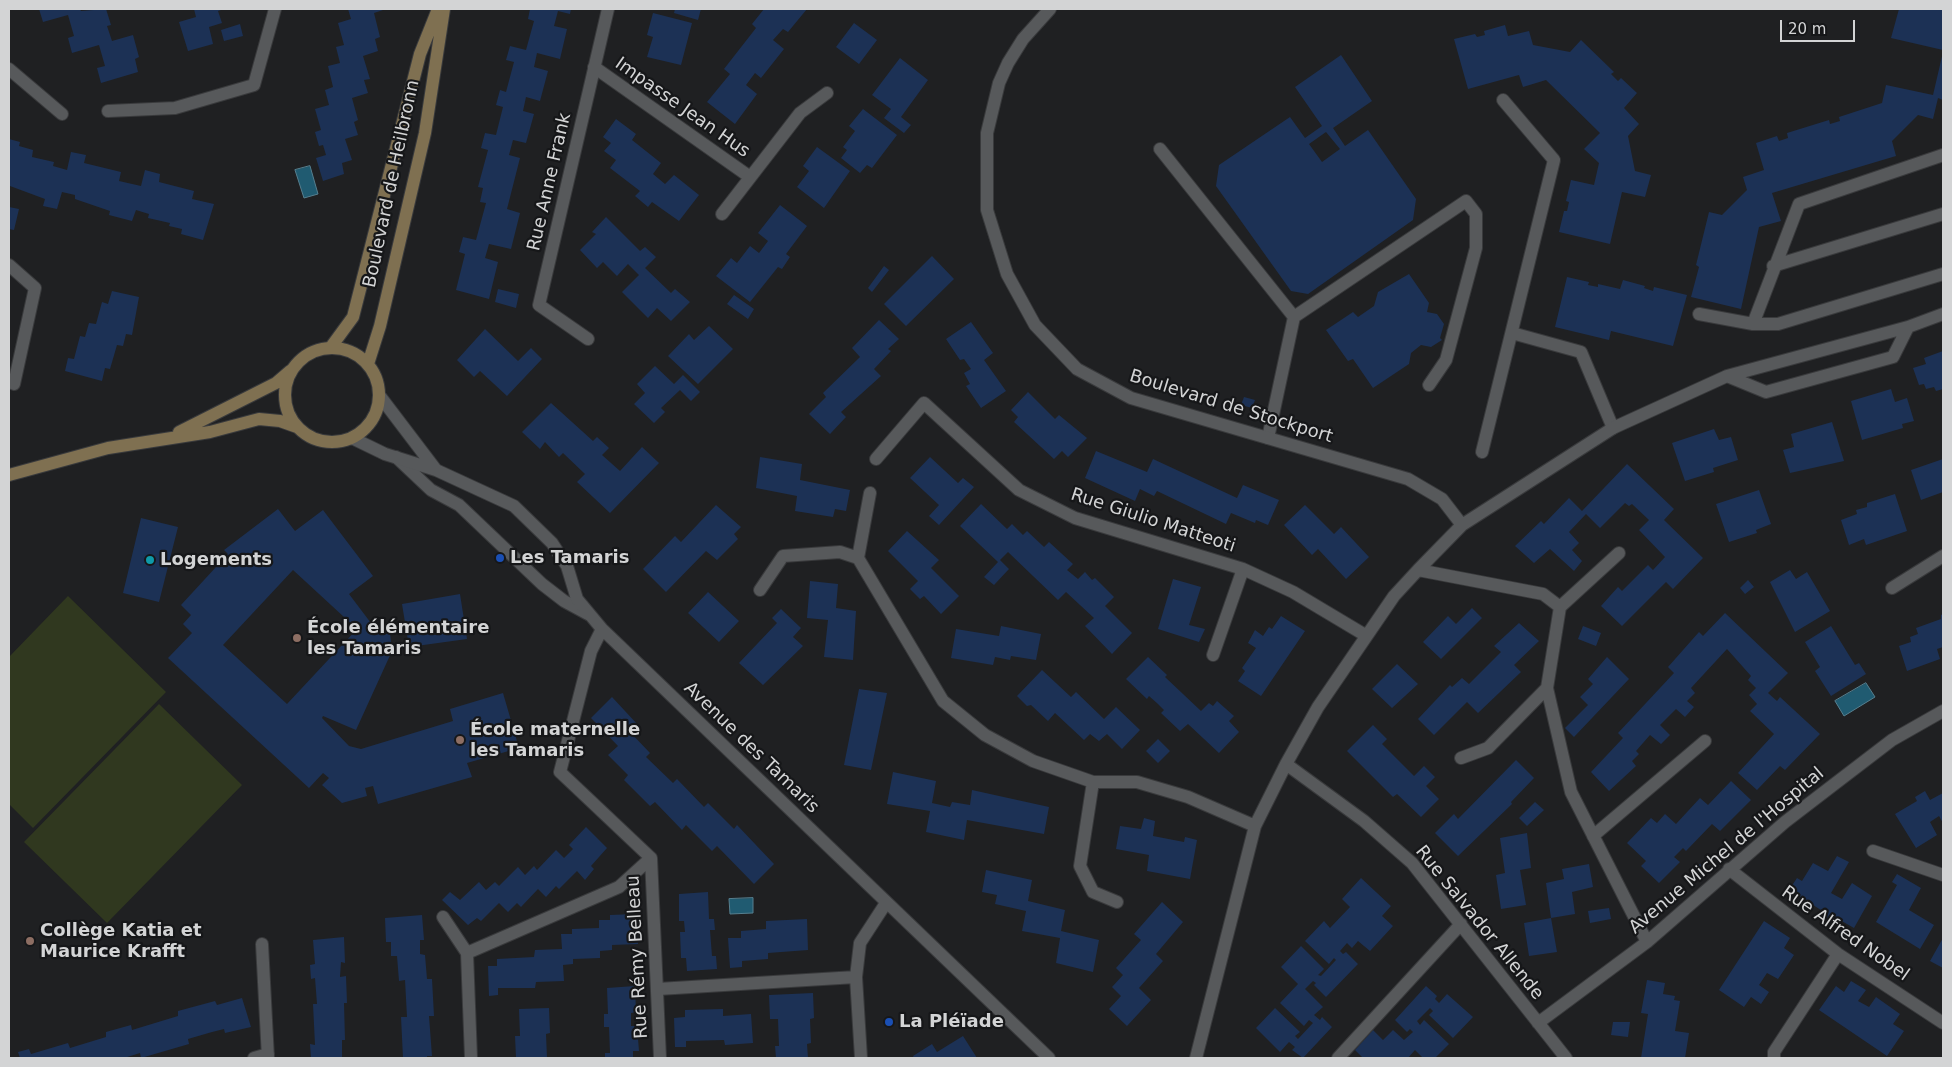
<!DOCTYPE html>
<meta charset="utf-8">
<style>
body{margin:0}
#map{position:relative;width:1952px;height:1067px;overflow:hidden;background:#1f2022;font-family:"DejaVu Sans",sans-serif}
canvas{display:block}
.frame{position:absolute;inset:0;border:10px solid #d3d4d5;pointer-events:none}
.scale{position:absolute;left:1780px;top:20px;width:75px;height:22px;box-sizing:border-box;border:2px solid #d3d4d5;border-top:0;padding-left:6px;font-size:15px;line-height:18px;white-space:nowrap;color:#d3d4d5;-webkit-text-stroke:4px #161719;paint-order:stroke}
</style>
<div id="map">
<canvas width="1952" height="1067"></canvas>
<div class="frame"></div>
<div class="scale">20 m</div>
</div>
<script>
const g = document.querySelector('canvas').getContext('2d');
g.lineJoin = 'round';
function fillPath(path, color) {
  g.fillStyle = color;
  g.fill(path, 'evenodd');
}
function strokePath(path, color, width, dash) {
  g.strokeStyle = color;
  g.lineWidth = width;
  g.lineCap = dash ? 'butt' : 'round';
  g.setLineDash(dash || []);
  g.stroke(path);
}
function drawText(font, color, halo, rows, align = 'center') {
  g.font = font + ' "DejaVu Sans",sans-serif';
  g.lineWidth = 4.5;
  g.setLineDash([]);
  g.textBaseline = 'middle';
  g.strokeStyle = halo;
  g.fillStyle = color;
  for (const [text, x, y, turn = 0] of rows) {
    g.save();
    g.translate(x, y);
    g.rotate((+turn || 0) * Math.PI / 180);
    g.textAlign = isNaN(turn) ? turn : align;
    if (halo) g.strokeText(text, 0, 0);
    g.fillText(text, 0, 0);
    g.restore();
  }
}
const green = new Path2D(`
 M68,596l98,96 -133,136 -24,-24v-147z
 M159,704l83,81 -135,138 -83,-81z`);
const water = new Path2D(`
 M310,166l8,28 -14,4 -9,-28z
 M1866,683l9,14 -31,19 -9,-15z
 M753,898v15l-23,1 -1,-15z`);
const building = new Path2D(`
 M39,9h41l1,2 25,-2 5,16 -4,1 5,15 21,-6 6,22 -4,2 3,13 -37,11 -4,-15 8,-2 -6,-21 -27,8 -4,-15 6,-2 -6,-21 -25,7z
 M194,9h30l-6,2 4,12 -13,4 4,17 -25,7 -9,-29 17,-5z
 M348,9h38l-12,4 6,24 -5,2 3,12 -15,5 7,23 -6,1 4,13 -16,5 6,22 -4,2 4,13 -13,4 7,21 -10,3 2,11 -21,7 -7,-23 10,-3 -3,-10 -4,1 -4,-14 6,-2 -6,-21 14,-4 -4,-15 8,-3 -5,-21 12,-3 -4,-16 8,-2 -6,-22 13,-4z
 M530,9h41l-1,5 -12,-3 -4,15 13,3 -7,30 -23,-6 -3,14 14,4 -8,30 -14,-4 -3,14 11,3 -8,29 -13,-3 -4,15 11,3 -13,51 13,4 -9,36 -22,-5 -4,14 13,4 -9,37 -33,-9 9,-36 -6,-2 4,-15 13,3 10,-37 -6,-1 3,-14 -5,-1 10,-37 -7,-2 4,-15 11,2 7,-28 -7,-2 4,-15 6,2 8,-30 -8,-2 4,-14 16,4 8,-29 -6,-2z
 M675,9h26l-3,11 -24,-7z
 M764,9h43l-19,23 -5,-3 -10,11 11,9 -23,29 -6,-5 -9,12 11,9 -22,30 -28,-22 23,-28 -6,-5 32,-41 -4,-4z
 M1899,9h44v41l-52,-12z
 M653,13l39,10 -11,42 -34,-8 6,-20 -6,-2z
 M854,23l23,17 -18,24 -23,-17z
 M240,24l3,12 -19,5 -3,-11z
 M1505,25l3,11 21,-5 4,14 37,7 11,-12 33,32 -3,2 7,7 3,-3 16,15 -13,15 15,16 -11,12 7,35 16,4 -6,22 -23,-5 -12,52 -51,-12 5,-21h3l2,-9 -3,-1 5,-21 23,5 5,-22 -15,-14 16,-16 -54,-53 -23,7 -4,-12 -51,14 -14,-50 21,-5 2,3 8,-2 -1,-4z
 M1943,52v48l-5,-2 -5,21 -15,-4 -26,26 4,15 -124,37 9,28 -22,6 -18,82 -50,-12 8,-30 -3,-2 13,-53 13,3 25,-25 -4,-13 21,-7 -8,-27 21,-7 2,5 9,-3 -1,-5 42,-13 1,4 10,-3 -1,-4 43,-14 4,-18 47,10z
 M1341,55l31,46 -39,27 12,18 23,-16 48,69 -3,21 -105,74 -17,-3 -75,-105 3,-21 71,-48 15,21 17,-12 -27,-39zM1326,132l14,17 -18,13 -13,-18z
 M900,58l28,22 -27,37 10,8 -7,8 -20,-15 7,-9 -19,-14z
 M863,109l34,26 -25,33 -5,-3 -7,8 -19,-15 6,-8 -4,-3 12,-16 -6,-5z
 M616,119l20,15 -4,6 29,23 -8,11 12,10 9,-9 25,20 -20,26 -27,-19 -4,5 -13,-11 5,-5 -30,-23 6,-8 -12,-9 7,-8 -8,-6z
 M9,139l11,3 -1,4 14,4 -1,7 22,5 -1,4 14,4 4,-18 15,3 -2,8 37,9 -2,9 22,5 4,-16 15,4 -1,8 35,9 -2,8 22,5 -11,36 -22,-6 1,-5 -13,-3 1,-3 -22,-5 1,-4 -13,-4 -4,11 -23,-6 1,-4 -35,-12v-4l-13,-3 -5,17 -14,-3 2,-7 -35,-13z
 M817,147l33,24 -26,37 -27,-21 12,-16 -6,-5z
 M780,205l27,21 -21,28 4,3 -8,12 -4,-2 -28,35 -34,-26 15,-18 6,5 13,-17 9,7 9,-12 -10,-8z
 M9,207l10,2 -5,21 -5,-1z
 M606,217l34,34 5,-4 11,10 -11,11 26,25 4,-4 15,13 -19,19 -14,-13 -9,10 -26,-26 17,-17 -11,-11 -11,12 -14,-14 -6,6 -17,-18 16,-16 -4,-2z
 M932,256l22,23 -48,47 -22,-22z
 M884,266l5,4 -17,22 -4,-4z
 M1409,274l20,29 -2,9 10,2 7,10 -4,14 2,2 -11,7 -10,-2 -10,8 -2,11 -36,24 -20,-29 -5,2 -22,-31 27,-18 5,5 16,-11 4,-14z
 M1567,277l22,5 -1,3 10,2v-3l22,5 3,-9 22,6 -1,2 9,3 1,-4 33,8 -14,51 -62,-15 -2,9 -54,-13z
 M498,289l21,5 -3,14 -21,-6z
 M112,291l27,6 -7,38 -6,-1 -3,12 -6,-1 -7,24 -5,-1 -3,13 -37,-10 3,-13 6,1 6,-23 5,1 4,-14 7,1 6,-22 6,2z
 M734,295l20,14 -6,10 -21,-15z
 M879,320l20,19 -11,10 3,2 -17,18 7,7 -40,36 5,5 -16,17 -21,-20 17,-17 -3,-4 37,-36 -8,-9z
 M971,322l22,31 -9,7 22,31 -25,17 -15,-22 4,-2 -6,-11 7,-4 -7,-10 -4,1 -14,-21z
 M709,326l24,23 -35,35 -30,-28 21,-22 5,6z
 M485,329l33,32 13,-13 11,11 -35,37 -27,-25 -6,6 -17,-17z
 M1943,351v38l-7,2 -2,-4 -8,2 -2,-5 -5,1 -6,-17 13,-4 -2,-6z
 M655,366l19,18 9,-9 17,17 -9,9 -11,-11 -19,18 4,4 -11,11 -20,-19 11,-11 -8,-9z
 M1891,389l4,13 12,-4 7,23 -12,3 1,4 -41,12 -11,-39z
 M1028,392l27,27 4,-4 28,23 -19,19 -6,-6 -8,8 -40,-37 4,-5 -7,-7z
 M1244,397l11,3 -3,8 -11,-3z
 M551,403l42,38 4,-4 12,11 -7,7 18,16 22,-24 17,16 -49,50 -33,-31 8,-8 -22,-21 -4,4 -14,-15 -5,7 -18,-17z
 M1832,422l12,39 -54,12 -7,-23 11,-3 -3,-13z
 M1714,429l5,11 12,-3 7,23 -25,8 1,4 -29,9 -13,-38z
 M1096,451l51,21 6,-13 84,39 6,-13 36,15 -11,25 -12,-5 -1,3 -24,-10 -5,11 -69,-33 -3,5 -14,-7 -5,12 -50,-23z
 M760,457l42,7 -2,16 50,10 -4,21 -11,-2 -2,8 -38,-6 2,-15 -41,-8z
 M930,457l28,26 5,-5 11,9 -35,38 -10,-9 10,-11 -29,-27z
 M1943,459v33l-22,8 -10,-30z
 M1627,464l47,45 -10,11 39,38 -30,31 -7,-7 -44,44 -21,-20 17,-19 4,4 26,-26 5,5 12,-13 -26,-27 10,-10 -17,-16 -3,2 -4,-3 -25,25 -14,-14 -17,18 10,11 -7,7 10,11 -8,10 -24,-22 -16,14 -19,-17 26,-25 3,3 25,-26 13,13z
 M1759,490l12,34 -15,6 1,3 -28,9 -13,-38z
 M1895,494l12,37 -41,14 -2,-6 -15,6 -8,-25 16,-6 -1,-4 11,-3v-4z
 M981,504l26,25 5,-5 11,11 4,-4 17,16 5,-5 24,22 -6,6 11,9 7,-7 7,8 3,-2 19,19 -9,9 27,27 -20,21 -27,-28 9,-8 -28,-26 -8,8 -50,-48 -8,8 9,9 -15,16 -10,-8 14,-15 -38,-36z
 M716,505l25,22 -7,7 4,5 -21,21 -11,-9 -40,41 -23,-23 32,-33 6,6z
 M1305,505l29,29 7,-7 28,30 -23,22 -28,-30 -6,6 -28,-30z
 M278,509l17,22 28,-21 50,66 -24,18 31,41 10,-2 2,18 -36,79 -33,-14 -1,2 27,28 12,3 92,-28 -3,-12 53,-16 16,55 -52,15 5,14 -94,27 -5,-18 -8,2 2,8 -25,7 -20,-18 7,-7 -6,-5 -14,15 -141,-130 24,-25 -9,-9 8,-9 -10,-10 47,-51 -4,-4zM293,570l64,59 -70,75 -64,-59z
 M141,518l37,9 -19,75 -36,-9z
 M907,531l32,29 -8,8 28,28 -18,18 -17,-18 -4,3 -10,-10 8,-8 -30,-30z
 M1790,570l6,9 11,-7 23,39 -35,21 -25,-50z
 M1173,579l28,8 -12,38 16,4 -6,13 -41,-13z
 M1748,580l6,7 -9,7 -5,-6z
 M810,581l28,3 -2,24 20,3 -3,49 -29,-3 4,-37 -21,-2z
 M708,592l31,29 -20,21 -31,-29z
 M460,594l7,45 -58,8 -7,-43z
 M1472,608l10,10 -41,41 -18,-17 25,-26 8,8z
 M781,609l20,19 -8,9 10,9 -40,39 -24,-22 38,-40 -5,-5z
 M1725,613l63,60 -20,20 9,8 3,-4 40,37 -35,36 -5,-4 -23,24 -19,-17 36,-39 -24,-23 7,-7 -8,-9 7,-7 -8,-8 3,-4 -24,-27 -36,39 4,5 -8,8 7,6 -9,10 -9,-8 -16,16 10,10 -9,9 -11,-9 -14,16 3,3 -7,7 4,5 -27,25 -18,-19 32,-34 -5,-5 56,-60 -6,-6 31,-35 4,4z
 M1943,614v33l-6,2 3,10 -33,12 -8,-25 12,-4 -1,-5 8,-3 -2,-6 25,-9v-4z
 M1281,616l24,15 -44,65 -23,-15 7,-10 -3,-3 14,-20 -8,-5 7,-13 8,6 6,-9 3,2z
 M1519,623l20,18 -25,24 7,7 -43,41 -11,-11 -33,33 -16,-16 32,-34 2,2 10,-9 7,6 32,-32 -7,-6z
 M1001,626l40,8 -5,26 -25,-4 -1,4 -15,-3 -2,8 -42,-7 5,-29 43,7z
 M1583,626l18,7 -5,13 -18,-7z
 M1831,626l24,39 4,-2 7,11 -35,22 -16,-25 5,-4 -15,-25z
 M1148,657l19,18 -2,2 36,34 8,-8 4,3 4,-5 17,15 -5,5 10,11 -20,21 -31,-29 -8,7 -19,-18 3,-3 -6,-6 -9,-8 -2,3 -21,-20z
 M1607,657l22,22 -55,58 -9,-9 23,-23 -8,-8 13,-13 -5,-5z
 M1397,664l21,20 -26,24 -20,-19z
 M1042,670l29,27 5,-5 28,27 12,-12 24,23 -18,19 -15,-15 -8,7 -9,-7 -6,6 -29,-27 -7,8 -17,-16 -4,1 -10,-10z
 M859,689l28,4 -16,77 -27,-5z
 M612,697l26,28 -8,7 20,21 -4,4 27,26 4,-4 27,28 4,-4 26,26 3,-4 37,39 -20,20 -37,-38 -5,5 -26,-26 -4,5 -27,-28 -5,4 -26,-26 4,-5 -20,-20 10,-9 -27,-28z
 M1373,725l14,14 -5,5 32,32 10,-10 11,11 -9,9 13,13 -18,18 -24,-23 -4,3 -46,-46z
 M1158,739l12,12 -12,12 -12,-12z
 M1516,760l18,18 -23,24 1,2 -54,52 -23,-23 19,-19 4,5z
 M893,772l43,9 -4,22 18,4 2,-5 18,3 2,-15 77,17 -5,27 -77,-14 -3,20 -38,-8 4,-21 -43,-7z
 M1731,781l20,19 -31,31 -8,-7 -26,27 -3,-3 -9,9 6,5 -21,21 -18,-17 5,-5 -19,-18 24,-25 6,5 8,-9 11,10 24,-26 8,7z
 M1925,791l5,9 13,-7v30l-4,-7 -9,6 7,13 -21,13 -21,-34 22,-13 -2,-4z
 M1535,802l9,8 -17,16 -8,-8z
 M1144,818l11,3 -2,15 31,6 1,-5 12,3 -7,39 -43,-8 2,-16 -33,-6 4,-23 21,3z
 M586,827l21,21 -16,18 3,3 -9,11 -8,-9 -18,18 -3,-3 -10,11 -8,-8 -17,18 -4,-4 -9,9 -9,-9 -18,18 -4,-3 -9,7 -26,-25 8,-8 10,8 19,-18 7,8 9,-8 4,4 19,-19 7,8 9,-9 3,4 19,-20 8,8 9,-9 -4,-4z
 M1527,833l4,35 -11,2 6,35 -25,4 -5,-34 9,-2 -5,-35z
 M1837,856l12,6 -18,31 11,6 10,-16 20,13 -18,32 -21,-12 -4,5 -11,-5 3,-6 -32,-20 8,-12 5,3 11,-18 15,8z
 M1589,864l4,23 -21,5 3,22 -24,4 -5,-35 18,-4 -2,-10z
 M1700,864l4,5 -13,11 -4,-3z
 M986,870l46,10 -4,21 37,9 -4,21 38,9 -6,32 -37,-9 4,-25 -38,-7 4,-20 -31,-7 2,-9 -15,-3z
 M1897,874l24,14 -12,22 25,15 -14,24 -44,-27 21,-37 -5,-3z
 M1361,878l30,28 -9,10 11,10 -23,25 -12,-10 -6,7 -5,-5 -7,8 3,3 3,-2 12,12 -32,33 -12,-12 2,-2 -3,-2 -8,8 18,18 -9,8 6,5 2,-3 10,10 -29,31 -11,-8 3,-3 -6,-5 -9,10 -24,-24 19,-20 25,24 -5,4 3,3 15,-16 -4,-3 -5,6 -24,-23 18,-19 -17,-17 20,-21 23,23 -6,6 3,1 15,-16 -2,-2 -5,6 -24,-23 19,-20 6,7 20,-21 -8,-8z
 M708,892l1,27h5l1,11h-5l2,26h4l1,13 -30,2 -1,-13h-5l-1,-26h5l-1,-11h-5v-27z
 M1162,902l21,20 -27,32 7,7 -24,27 12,12 -24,26 -18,-17 12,-13 -9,-9 11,-12 -7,-7 25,-28 -7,-6z
 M1609,908l2,11 -21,4 -2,-12z
 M636,914l2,30 -26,1v5l-12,1v7l-27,1v5l-10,1 1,16 -28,1 -1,6h-37v7l-9,1 -1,-30h9v-7l37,-2 1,-7 27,-1 -1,-15h11v-5l27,-1v-8h11v-5z
 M422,915l2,25h-4v14l5,1 2,24h5l2,37h-5l3,40h-5v2h-24l-2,-41h6l-2,-37 -6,1 -2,-25h-6v-14h-5l-1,-24z
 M1551,918l6,34 -28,4 -5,-33z
 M807,919l1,31 -40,3v6l-26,2v6l-12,1 -2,-30h13v-7l25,-2v-8z
 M1764,921l26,17 -6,10 10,7 -16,24 -11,-6 -8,12 10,7 -8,12 -10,-7 -7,10 -25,-17z
 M344,937l1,26 -4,-1 -1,15 6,-1 1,27h-3l1,37h-3v18h-31l-1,-14 5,1 -2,-41h4l-2,-26 -4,1 -1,-14 5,-1 -2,-24z
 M1943,938v30l-13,-7z
 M1647,980l18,3 -2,11 12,2 -1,4 6,1 -5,30 14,2 -4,25h-44l7,-44 -7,-1z
 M1851,981l15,9 -8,11 11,6 7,-10 24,17 -7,10 11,7 -17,25 -68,-46 17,-24 8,6z
 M635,986l1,26 -5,1v13h6l2,25h-6v7h-28v-5h5l-1,-26h-5v-13h4l-1,-26z
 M1426,986l11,10 -2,3 4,4 8,-9 26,23 -20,21 -24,-23 4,-4 -3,-3 -13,13 3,4 4,-5 25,24 -14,14h-12l-8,-8 -7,8h-45l-8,-8 18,-20 10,10 10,-10 11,10 9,-8 -3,-3 -3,3 -12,-12z
 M813,993l1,25 -4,1 1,24 -4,1 1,14h-32l-1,-12h4l-1,-27h-8l-1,-24z
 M242,998l9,29 -26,6 -1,-4 -12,3 -24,7 1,5 -48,14 -1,-5 -16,5h-104l-2,-6 11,-3 2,5 37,-11 2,5 36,-11v-5l25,-7 1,5 46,-14v-5l37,-10 2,4z
 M549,1008l1,25 -4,1 1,24h-31l-1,-22h5l-1,-27z
 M723,1009v7l28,-2 2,29 -28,2 -1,-5 -38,1v6h-11l-1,-29 11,-1v-7z
 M1613,1022h17l-2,15 -17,-2z
 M963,1036l14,22h-63l-1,-2 19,-12 5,8z`);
const lane = new Path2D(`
 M1160,149l134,168 -26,121
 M1773,266l170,-52
 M1699,314l54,10 46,-120 144,-49
 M1294,317l172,-116 10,13v34l-30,112 -17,25
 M1753,324h25l165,-50
 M1512,333l69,19 32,76
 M1482,452l72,-292 -51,-60
 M396,457l35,33 28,15 83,79 22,17 24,13`);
const street = new Path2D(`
 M1050,9l-27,30 -15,24 -9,20 -12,50v77l20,64 28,51 42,44 54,29 277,81 34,20 20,26
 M594,67l156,110
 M9,69l53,45
 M108,111l67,-3 79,-23 21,-76
 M722,214l78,-101 27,-20
 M9,265l26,23 -21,96
 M588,339l-49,-34 69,-296
 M1727,376l39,16 127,-35 15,-30
 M379,395l57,75
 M352,438l33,16 51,16 78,36 38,37 15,23 10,33 25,30 447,429
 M876,459l48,-56 95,87 56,28 168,51 50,23 72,43
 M858,558l12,-65
 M1418,570l125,24 17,13 -13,81 24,104 76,150
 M1892,588l51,-32
 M760,590l23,-34 57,-4 18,6 85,143 42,34 48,26 60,21h44l51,15 67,29
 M1560,607l59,-54
 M602,629l-11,22 -31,121 91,86 9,200
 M1213,655l30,-86
 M1461,758l27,-10 59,-60
 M1286,764l78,57 48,42 154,195
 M1093,782l-13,84 13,26 24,10
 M1593,836l112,-95
 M1873,851l70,24
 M1729,869l109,85 105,69
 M443,917l24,36 4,105
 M262,944l6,114
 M467,953l152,-66 32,-29
 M658,989l198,-12
 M1538,1023l109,-81 138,-120 43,-33 64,-49 51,-29
 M254,1058l14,-4
 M861,1058l-5,-81 4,-34 26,-40
 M1196,1058l59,-232 31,-62 32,-57 76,-111 24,-26 44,-45 151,-97 114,-52 181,-49 35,-13
 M1338,1058l123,-134
 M1774,1058v-6l64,-98`);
const secondary = new Path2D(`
 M331,347l22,-30 67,-263 18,-45
 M285 395a47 47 0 1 1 94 0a47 47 0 1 1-94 0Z
 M368,364l12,-38 45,-193 19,-124
 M179,432l97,-49 14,-12
 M9,475l99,-27 102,-16 49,-13 21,2 17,6`);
const markers = [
 [500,558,5,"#1a4fb4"],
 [150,560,5,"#0f9aa8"],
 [297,638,5,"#8d6e63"],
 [460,740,5,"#8d6e63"],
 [30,941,5,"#8d6e63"],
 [889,1022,5,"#1a4fb4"]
];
const streetNames = [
 ["Impasse Jean Hus",682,108,35],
 ["Rue Anne Frank",550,182,-77],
 ["Boulevard de Heilbronn",392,184,-78],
 ["Boulevard de Stockport",1231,407,17],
 ["Rue Giulio Matteoti",1153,521,18],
 ["Avenue des Tamaris",751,748,44],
 ["Avenue Michel de l'Hospital",1727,851,-40],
 ["Rue Salvador Allende",1479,923,51],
 ["Rue Alfred Nobel",1845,934,35],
 ["Rue Rémy Belleau",638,957,-93]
];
const poiNames = [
 ["Les Tamaris",510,558],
 ["Logements",160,560],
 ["École élémentaire",307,628],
 ["les Tamaris",307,649],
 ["École maternelle",470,730],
 ["les Tamaris",470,751],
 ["Collège Katia et",40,931],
 ["Maurice Krafft",40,952],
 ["La Pléïade",899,1022]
];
fillPath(green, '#30381f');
fillPath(water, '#205b71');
strokePath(water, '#567f8f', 1);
fillPath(building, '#1c3155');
strokePath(lane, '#393a3c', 14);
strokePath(street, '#393a3c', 14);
strokePath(secondary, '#393a3c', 14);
strokePath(lane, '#57595b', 12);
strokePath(street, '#57595b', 12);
strokePath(secondary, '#7f7051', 12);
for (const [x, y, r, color] of markers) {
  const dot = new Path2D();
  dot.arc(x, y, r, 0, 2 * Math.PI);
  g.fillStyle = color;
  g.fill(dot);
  strokePath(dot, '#161719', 2);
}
drawText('18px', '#d3d4d5', '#161719', streetNames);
drawText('bold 18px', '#d3d4d5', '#161719', poiNames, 'left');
</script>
